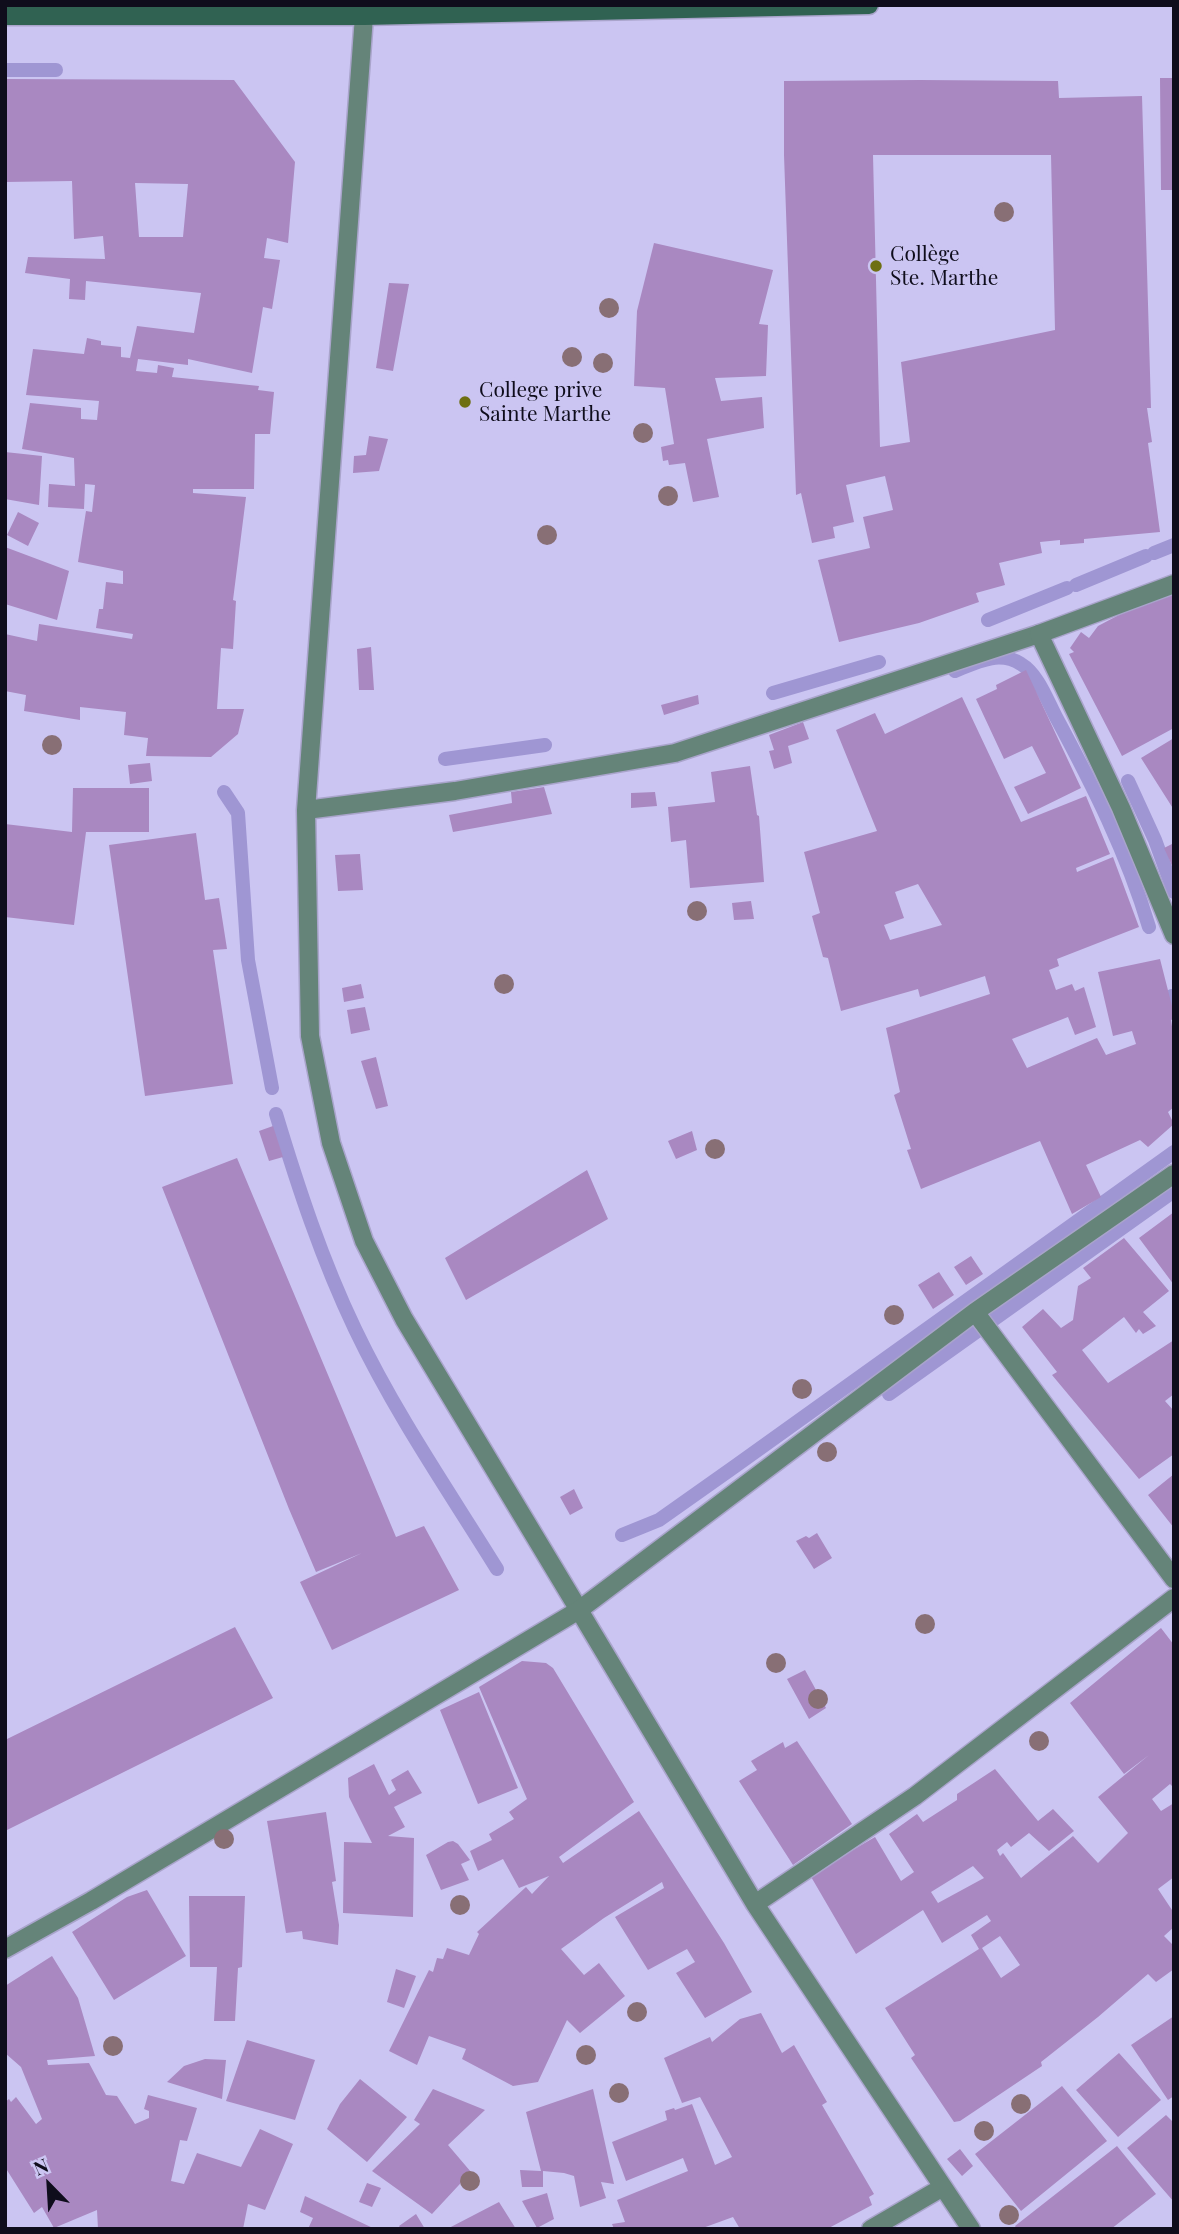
<!DOCTYPE html>
<meta charset="utf-8">
<style>
body{margin:0}
#map{position:relative;width:1179px;height:2234px;overflow:hidden;background:#cbc5f2;font-family:"Playfair Display",serif}
canvas{display:block}
.frame{position:absolute;inset:0;border:7px solid #0f0d1c;pointer-events:none}
.north{position:absolute;left:14px;top:2150px;width:70px;height:70px;-webkit-text-stroke:5px #cbc5f2;paint-order:stroke;rotate:336deg;font-size:19px;font-weight:700;line-height:28px;text-align:center;color:#0f0d1c}
.north::after{content:'';display:block;margin:auto;width:24px;height:32px;background:#0f0d1c;clip-path:polygon(50% 0,100% 100%,50% 72%,0 100%)}
</style>
<div id="map">
<canvas width="1179" height="2234"></canvas>
<div class="frame"></div>
<div class="north">N</div>
</div>
<script>
const g = document.querySelector('canvas').getContext('2d');
g.lineJoin = 'round';
function strokePath(path, color, width, dash) {
  g.strokeStyle = color;
  g.lineWidth = width;
  g.lineCap = dash ? 'butt' : 'round';
  g.setLineDash(dash || []);
  g.stroke(path);
}
function fillPath(path, color) {
  g.fillStyle = color;
  g.fill(path, 'evenodd');
}
function drawText(font, color, halo, rows, align = 'center') {
  g.font = font + ' "Playfair Display",serif';
  g.lineWidth = 6;
  g.setLineDash([]);
  g.textBaseline = 'middle';
  g.strokeStyle = halo;
  g.fillStyle = color;
  for (const [text, x, y, turn = 0] of rows) {
    g.save();
    g.translate(x, y);
    g.rotate((+turn || 0) * Math.PI / 180);
    g.textAlign = isNaN(turn) ? turn : align;
    if (halo) g.strokeText(text, 0, 0);
    g.fillText(text, 0, 0);
    g.restore();
  }
}
const stream = new Path2D(`
 M5,70h51
 M1154,553l20,-8
 M1076,585l70,-29
 M988,620l79,-32
 M955,671c22,-9 44,-21 66,-7 17,10 26,36 35,53 36,67 71,136 93,210
 M773,693l106,-31
 M445,759l100,-14
 M1128,781l27,59 19,52
 M224,792l14,21 10,147 24,128
 M1172,996l2,6
 M276,1114c22,73 46,146 79,215 40,84 93,161 142,240
 M889,1394l285,-203
 M622,1535l37,-15 75,-53 440,-315`);
const building = new Path2D(`
 M1160,78h14v112h-13z
 M7,79l227,1 61,82 -7,81 -21,-5 -3,20 16,2 -8,49 -9,-2 -11,66 -64,-14v6l-50,-6 -2,12 21,2 1,-8 16,3 -2,9 87,9 -1,4 16,2 -4,42h-15l-1,55h-61v4l53,4 -13,103 3,1 -3,48 -12,-1 -4,61h27l-6,25 -27,23 -65,-1 2,-18 -24,-3 2,-23 -46,-5v13l-56,-9 2,-16 -21,-4v-57l32,7 2,-17 93,15 1,-5 -37,-6 3,-19h4l3,-27 17,2v-13l-45,-9 8,-51 6,1 3,-27 -10,-1 -1,25 -36,-2 1,-23 26,2 -1,-28 -52,-9 8,-46 51,5v11l16,1 2,-19 -73,-6 7,-46 51,5 3,-16 14,3v4l20,2v10l9,1 7,-32 57,7 7,-40 -115,-12 -1,19 -16,-1 1,-20 -45,-6 3,-16 77,2 -2,-23 -29,3 -2,-58 -67,1zM135,183l53,1 -5,53h-44z
 M920,80l138,1 1,17 83,-2 9,312h-4l5,34 -4,1 12,89 -76,7v4l-24,2v-5l-20,2 2,11 -43,10 6,22 -29,8 3,9 -60,21 -80,19 -21,-82 52,-12 -7,-31 30,-7 -8,-34 -39,9 8,37 -21,5 2,11 -23,5 -11,-50 -5,2 -12,-340v-74zM873,155h178l4,175 -154,32 9,80 -30,5z
 M654,243l119,27 -14,54 9,1 -2,51 -51,2 6,23 41,-4 2,31 -57,11 12,58 -26,5 -8,-39 -16,2 -1,-5 -5,1 -2,-14 13,-3 -9,-56 -31,-2 3,-75z
 M389,283l20,1 -16,87 -17,-3z
 M369,436l19,3 -9,32 -26,2 1,-17 12,-1z
 M5,452l37,4 -3,49 -34,-6z
 M18,512l21,11 -11,23 -21,-11z
 M5,547l64,24 -12,49 -52,-16z
 M1168,589l6,1v138l-52,28 -53,-102 5,-2 -4,-4 11,-16 8,6 9,-12z
 M371,647l3,43h-15l-2,-41z
 M1026,670l55,118 -53,26 -14,-27 32,-14 -14,-27 -28,13 -28,-60 21,-10 -1,-4z
 M698,695l1,9 -35,11 -3,-10z
 M962,697l59,125 65,-26 24,58 -34,14 1,4 36,-15 26,70 -82,32 2,7 -10,4 7,20 16,-6 3,7 9,-4 12,40 -21,8 -7,-18 -56,22 15,29 70,-30 9,17 30,-11 -4,-13 -19,5 -15,-64 62,-13 14,55v5l-3,1 3,19v68l-6,5 6,12 -26,23 -8,-7 -54,25 15,32 -29,17 -32,-73 -119,48 -14,-39 4,-1 -17,-54 6,-3 -14,-64 104,-34 -5,-18 -65,21 -2,-8 -77,22 -13,-53 -5,-1 -11,-41 8,-3 -16,-61 73,-21 -41,-101 39,-17 10,21zM918,884l24,41 -52,15 -6,-15 20,-7 -9,-26z
 M803,722l6,17 -21,7 4,17 -18,6 -5,-18 5,-1 -5,-15z
 M1174,738v72l-33,-52z
 M150,763l2,18 -22,3 -2,-19z
 M750,766l7,49 2,1 5,66 -74,6 -4,-48 -15,2 -3,-35 47,-5 -4,-30z
 M544,787l8,27 -99,18 -4,-17 63,-12 -1,-11z
 M73,788h76v44h-63l-12,93 -69,-8v-93l67,8z
 M655,792l2,14 -26,2v-15z
 M196,833l9,67 14,-2 8,51 -14,1 20,134 -88,12 -36,-251z
 M1174,843v27l-10,-22z
 M360,854l3,36 -25,1 -3,-36z
 M751,901l3,18 -20,1 -2,-17z
 M361,984l3,14 -20,4 -2,-14z
 M365,1007l5,23 -19,4 -4,-24z
 M376,1057l12,49 -12,3 -15,-48z
 M273,1126l10,31 -14,4 -10,-30z
 M692,1131l5,19 -21,9 -8,-18z
 M237,1158l159,379 28,-11 35,64 -127,60 -32,-68 62,-29 -46,19 -27,-63 -127,-322z
 M587,1170l21,49 -142,81 -21,-42z
 M1174,1212v73l-35,-47z
 M1124,1238l45,53 -26,21 13,14 -13,8 -4,-5 -3,4 -12,-16 -42,33 26,33 66,-43v54l-9,7 9,10v43l-35,25 -87,-104 5,-3 -35,-45 21,-18 18,19 12,-8 5,-34 13,-8 -8,-10z
 M971,1256l12,18 -17,11 -12,-18z
 M939,1272l15,23 -21,14 -15,-24z
 M1174,1474v54l-26,-33z
 M574,1489l9,19 -13,7 -10,-18z
 M817,1533l15,25 -18,11 -18,-28 10,-5 3,2z
 M235,1627l38,71 -268,133v-91z
 M1161,1628l13,17v143l-4,-4 -18,15 9,12 13,-8v74l-16,12 16,24v14l-10,9 10,10v23l-18,13 -8,-8 -50,43 -57,45 1,4 -82,55 -6,1 -43,-64 4,-3 -30,-47 94,-59 -8,-14 20,-14 -4,-6 -45,28 -19,-33 -67,44 -46,-79 65,-38 26,44 13,-9 -25,-38 28,-20 6,8 34,-22v-6l38,-25 43,52 15,-12 21,22 -25,20 -20,-18 -18,14 -4,-5 -10,8 3,6 3,-3 18,25 52,-42 25,27 30,-30 -30,-36 51,-42 -25,19 -54,-71zM973,1866l11,12 -46,25 -7,-11zM1000,1936l20,29 -19,13 -19,-30z
 M522,1661l24,2 7,5 81,134 -75,55 4,6 76,-52 85,132 28,49 -47,26 -29,-45 19,-11 -8,-13 -39,21 -33,-53 49,-29 -2,-6 -58,36 -43,31 23,26 15,-12 26,33 -45,37 -13,-13 -29,62 -25,4 -51,-27 4,-10 -37,-13 -12,29 -28,-14 40,-81 4,2 4,-14 6,1 4,-11 22,7 10,-21 -2,-2 49,-45 6,7 17,-18 -30,12 -16,-29 -25,12 -8,-20 22,-11 -3,-6 25,-15 -5,-7 18,-13 -48,-112z
 M805,1670l21,38 -17,11 -22,-40z
 M479,1692l39,96 -40,16 -38,-94z
 M797,1741l55,83 -59,41 -54,-84 18,-11 -6,-9 32,-19 2,6z
 M374,1764l15,31 7,-5 -5,-10 17,-10 14,23 -28,14 11,20 -17,9 26,2 -1,79 -70,-4 1,-71 28,1 -23,-46 -1,-19z
 M326,1812l10,69 -4,1 7,43 -1,20 -35,-6 -1,-8 -16,2 -19,-112z
 M453,1841l5,3 12,16 -9,4 8,16 -28,10 -15,-35 22,-13z
 M147,1890l39,66 -72,44 -42,-68 55,-35z
 M189,1896h56l-3,71 -4,1 -3,53h-21l3,-54h-27z
 M52,1956l26,42 17,58 -48,4 1,5 41,-2 17,32 11,1 18,28 14,-6v-7l-5,-2 4,-14 49,13 -10,33 -7,-1 -9,41 13,3 13,-31 44,14 19,-38 33,15 -28,66 -17,-6 -5,25h-145l-1,-19 -43,18 -12,-21 -8,6 -29,-46v-65l4,-3 2,3 5,-5 20,27 6,-5 -21,-52 -16,-14v-67z
 M396,1969l20,7 -12,32 -17,-6z
 M761,2013l21,40 12,-8 33,57 -5,3 52,89 -5,3 3,8 -45,24h-87l-7,-12 -33,12h-86l-2,-5 13,-2 -8,-22 71,-29 -5,-13 -57,23 -14,-39 55,-22 -2,-9 9,-3 1,2 17,-6 23,61 17,-8 -32,-60 -18,6 -18,-45 46,-21 2,5 28,-23z
 M1174,2016v80l-6,4 -37,-55z
 M247,2040l68,20 -20,60 -69,-19z
 M1119,2053l42,47 -43,37 -42,-47z
 M205,2059l21,1 -4,39 -55,-17 17,-16z
 M360,2079l47,38 -40,45 -40,-33 13,-25z
 M1062,2086l45,55 -86,70 -46,-57z
 M433,2089l52,21 -37,35 23,27 -39,42 -60,-43 48,-47 -6,-4z
 M593,2089l21,95 -13,-2 5,16 -26,9 -6,-31 -10,-3 -21,-2v16h-21l-2,-17 21,1 -15,-59z
 M1166,2115l8,8v79l-47,-54z
 M1117,2146l39,48 -45,35h-94l-2,-3z
 M960,2149l13,17 -11,10 -15,-17z
 M367,2183l14,5 -9,19 -13,-5z
 M547,2193l7,26 -17,9 -15,-27z
 M305,2196l70,33h-67l5,-11 -13,-6z
 M499,2202l17,27h-69z
 M416,2214l9,15h-24l-2,-3z`);
const lane = new Path2D(`
 M364,16l-58,794 4,226 21,107 33,98 40,78 175,291
 M306,810l149,-19 220,-38 364,-119`);
const street = new Path2D(`
 M1174,584l-135,50 82,174 53,127
 M975,1312l199,267
 M579,1610l176,294 216,325
 M755,1904l160,-108 259,-198
 M5,1949l86,-48 488,-291 396,-298 199,-138
 M871,2229l72,-42`);
const secondary = new Path2D(`
 M5,16h359l505,-11`);
const trees = [
 [1004,212],
 [609,308],
 [572,357],
 [603,363],
 [643,433],
 [668,496],
 [547,535],
 [52,745],
 [697,911],
 [504,984],
 [715,1149],
 [894,1315],
 [802,1389],
 [827,1452],
 [925,1624],
 [776,1663],
 [818,1699],
 [1039,1741],
 [224,1839],
 [460,1905],
 [637,2012],
 [113,2046],
 [586,2055],
 [619,2093],
 [1021,2104],
 [984,2131],
 [470,2181],
 [1009,2215]
];
const markers = [
 [876,266,7,"#6e6f12"],
 [465,402,7,"#6e6f12"]
];
const poiNames = [
 ["Collège",890,254],
 ["Ste. Marthe",890,278],
 ["College prive",479,390],
 ["Sainte Marthe",479,414]
];
strokePath(stream, '#9f96d3', 14);
fillPath(building, '#a988c1');
strokePath(lane, '#a9a4cb', 21);
strokePath(street, '#a9a4cb', 21);
strokePath(secondary, '#a9a4cb', 21);
strokePath(lane, '#658479', 18);
strokePath(street, '#658479', 18);
strokePath(secondary, '#306252', 18);
g.fillStyle = '#886f75';
for (const [x, y] of trees) {
  g.beginPath();
  g.arc(x, y, 10, 0, 2 * Math.PI);
  g.fill();
}
for (const [x, y, r, color] of markers) {
  const dot = new Path2D();
  dot.arc(x, y, r, 0, 2 * Math.PI);
  g.fillStyle = color;
  g.fill(dot);
  strokePath(dot, '#cbc5f2', 2.5);
}
drawText('21px', '#0f0d1c', '#cbc5f2', poiNames, 'left');
</script>
